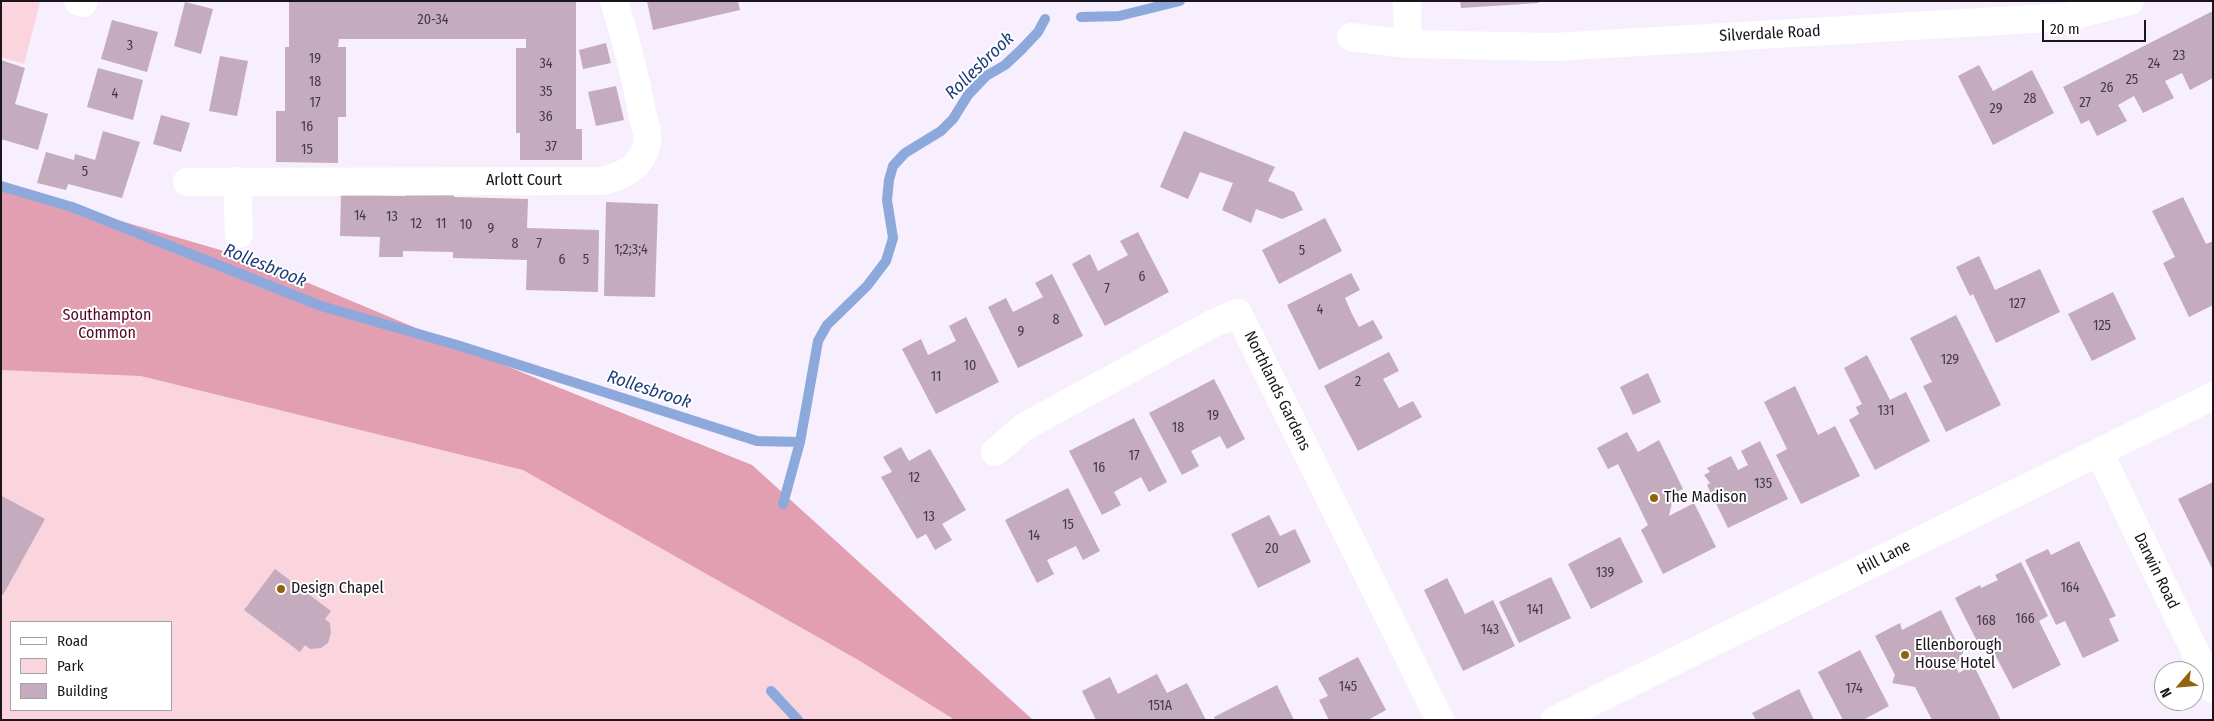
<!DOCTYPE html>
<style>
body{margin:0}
#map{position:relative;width:2214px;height:721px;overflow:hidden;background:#f7eefe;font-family:"Fira Sans Condensed",sans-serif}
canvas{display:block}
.frame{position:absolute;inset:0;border:2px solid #1a141d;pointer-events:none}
.legend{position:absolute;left:10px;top:621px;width:162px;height:90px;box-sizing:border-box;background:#fff;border:1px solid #a3a1a5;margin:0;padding:6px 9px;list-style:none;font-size:15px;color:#1a141d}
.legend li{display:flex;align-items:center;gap:10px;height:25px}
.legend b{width:25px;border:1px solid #a3a1a5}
.north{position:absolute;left:2154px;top:661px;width:50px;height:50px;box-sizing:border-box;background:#fff;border:1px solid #a3a1a5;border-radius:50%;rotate:243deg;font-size:14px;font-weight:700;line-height:20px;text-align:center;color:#1a141d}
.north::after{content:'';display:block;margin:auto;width:18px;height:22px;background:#90630d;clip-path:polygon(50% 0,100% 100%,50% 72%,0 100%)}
.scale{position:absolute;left:2042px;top:20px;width:104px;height:22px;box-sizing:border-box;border:2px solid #1a141d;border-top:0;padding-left:6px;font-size:15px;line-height:18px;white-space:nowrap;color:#1a141d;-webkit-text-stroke:4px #fff;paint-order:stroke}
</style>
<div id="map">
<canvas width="2214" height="721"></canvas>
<div class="frame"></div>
<ul class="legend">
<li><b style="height:6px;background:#fff"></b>Road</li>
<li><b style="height:14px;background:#fbd5de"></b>Park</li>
<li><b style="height:14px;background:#c4abbd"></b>Building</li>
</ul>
<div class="north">N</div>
<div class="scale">20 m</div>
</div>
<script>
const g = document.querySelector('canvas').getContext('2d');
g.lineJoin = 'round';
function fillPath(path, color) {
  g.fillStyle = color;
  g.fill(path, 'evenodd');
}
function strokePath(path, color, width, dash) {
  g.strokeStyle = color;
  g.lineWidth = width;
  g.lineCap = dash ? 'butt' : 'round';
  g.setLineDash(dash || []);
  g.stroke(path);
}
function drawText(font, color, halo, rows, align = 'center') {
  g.font = font + ' "Fira Sans Condensed",sans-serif';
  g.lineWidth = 4;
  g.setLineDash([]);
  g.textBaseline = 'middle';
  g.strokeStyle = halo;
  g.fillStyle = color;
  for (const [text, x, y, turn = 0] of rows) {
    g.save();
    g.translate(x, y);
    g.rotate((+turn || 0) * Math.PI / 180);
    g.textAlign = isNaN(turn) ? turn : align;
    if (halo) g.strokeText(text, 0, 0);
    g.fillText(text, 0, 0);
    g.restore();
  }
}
const green = new Path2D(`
 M1,1h31l8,2 -16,61 -23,-7z
 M1,186l250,73 294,123 207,83 281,255h-1032zM11,622h160v88h-160z`);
const forest = new Path2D(`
 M1,186l250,73 294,123 207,83 281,255h-78l-95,-59 -337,-191 -382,-94 -140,-6z`);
const stream = new Path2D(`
 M1081,17l38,-1 61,-15
 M1,186l71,21 249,99 136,39 300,96 43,1
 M783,504l17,-62 18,-101 9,-16 40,-39 19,-25 7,-23 -6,-38 2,-20 4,-14 12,-13 36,-22 12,-12 15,-24 18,-19 19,-11 17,-16 16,-17 7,-13
 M771,691l27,29`);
const building = new Path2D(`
 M289,1h287v128h6v31h-62v-27h-4v-85h10v-9h-187l-1,8h8v70h-8v46l-62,-1v-51h9v-64h4z
 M647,1h91l2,9 -87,20z
 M1460,1h78l1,2 -78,5z
 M185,2l28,7 -12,45 -27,-8z
 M2213,11v67l-23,12 -8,-17 -17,8 9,17 -31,15 -9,-17 -16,9 9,16 -30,15 -8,-16 -8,4 -18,-37z
 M112,20l46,12 -11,40 -46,-13z
 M606,43l5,20 -28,6 -4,-19z
 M220,56l28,5 -11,55 -28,-5z
 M1,60l24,8 -10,36 33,10 -10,36 -37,-11z
 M1979,65l14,26 39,-21 22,43 -61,32 -35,-69z
 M98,68l45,12 -10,40 -46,-13z
 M616,86l8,34 -28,6 -8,-34z
 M161,115l29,8 -9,29 -28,-8z
 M103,131l37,11 -18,56 -54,-14 -2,6 -29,-7 9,-31 28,8 1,-6 20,6z
 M1184,131l91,36 -7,14 26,11 9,18 -21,9 -26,-10 -5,14 -29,-13 11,-27 -33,-11 -12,27 -28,-12z
 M405,191l49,1v5l74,2 -1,29 72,2 -1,62 -72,-2 1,-30 -74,-2v-6l-50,-1v6h-24l1,-20 -40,-1 1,-42 64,2z
 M2183,197l23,47 7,-3v64l-24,12 -26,-54 12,-6 -23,-46z
 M606,202l52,2 -3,93 -51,-1z
 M1325,218l17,33 -63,33 -17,-34z
 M1138,232l31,60 -64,34 -33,-62 18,-10 8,17 30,-16 -8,-14z
 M1979,256l16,34 45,-21 20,43 -64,31 -23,-49 -3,2 -14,-29z
 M1351,273l9,17 -15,8 7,16 7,13 14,-7 10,18 -64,32 -32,-65z
 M1052,274l31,62 -65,32 -30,-61 18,-9 7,14 30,-15 -8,-14z
 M2113,292l23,47 -44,22 -24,-47z
 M1956,315l45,90 -55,27 -23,-46 9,-4 -22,-44z
 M966,317l33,65 -63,32 -34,-65 19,-10 7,16 28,-14 -7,-15z
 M1389,352l10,19 -16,8 16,29 14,-7 9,16 -64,34 -34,-65z
 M1867,355l23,45 16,-8 24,49 -55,29 -26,-50 10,-6 -3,-7 6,-3 -18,-36z
 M1648,373l13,29 -28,13 -13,-28z
 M1214,379l31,60 -18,10 -7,-13 -29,15 8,15 -17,9 -33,-62z
 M1795,386l23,49 17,-9 25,50 -59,28 -25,-49 11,-6 -23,-47z
 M1134,418l33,64 -18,10 -8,-15 -27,15 7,13 -19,10 -33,-64z
 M1627,432l11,20 21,-12 24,49 -9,4 -5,23 25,-13 22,44 -53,27 -22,-44 7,-5 -30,-61 -10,5 -11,-21z
 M1760,441l28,58 -60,29 -21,-43 3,-2 -6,-8 6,-3 -3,-4 24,-12 7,14 10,-5 -7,-14z
 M901,447l8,14 21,-12 36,61 -24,14 10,16 -17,10 -9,-16 -9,5 -36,-62 11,-5 -9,-15z
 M2213,482v88l-35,-71z
 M1068,488l32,63 -17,9 -7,-14 -29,14 7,14 -17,9 -32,-63z
 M2,496l43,23 -42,76 -2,-1z
 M1269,515l11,21 15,-7 16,33 -53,26 -27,-54z
 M1620,537l23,45 -52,27 -23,-45z
 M2079,541l37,75 -7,3 10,22 -36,17 -18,-37 -9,4 -31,-65 23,-11 3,6z
 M2021,562l27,54 -9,5 22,44 -48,24 -24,-46 -9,4 -25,-49 25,-13 1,3 17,-8 -3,-5z
 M275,569l56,42 -6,8 5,4 1,10 -3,10 -7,5 -11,1 -5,-4 -5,7 -56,-42z
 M1551,577l20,41 -52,25 -20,-41z
 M1447,578l18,36 28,-14 22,46 -52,25 -39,-81z
 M1941,610l17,35 7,3 -9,19 3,6 14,-9 28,56h-69l-17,-33 -23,-4 3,-8 -20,-39 25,-13 2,7z
 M1860,650l29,56 -26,14h-20l-25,-48z
 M1358,657l28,53 -18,10h-39l-10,-20 9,-4 -10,-18z
 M1157,674l10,19 20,-10 19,37h-110l-14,-29 28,-14 8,17z
 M1277,685l17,35h-79l-1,-3z
 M1799,689l15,31h-58l-4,-7z`);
const minor = new Path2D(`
 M78,1l5,2
 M1407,1l1,43
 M1351,37l57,7 146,3 513,-30 63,-16
 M237,181l2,53
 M187,182l415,-1c22,-5 39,-14 45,-37 2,-7 -2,-19 -4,-26 -7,-40 -17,-78 -29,-117
 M995,452l29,-25 188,-103 26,-11 202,407
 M2099,452l114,237
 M1555,720l658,-324`);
const markers = [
 [1654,498,5,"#90630d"],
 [281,589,5,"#90630d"],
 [1905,655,5,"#90630d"]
];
const numberNames = [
 ["20-34",433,20],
 ["3",130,46],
 ["23",2179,56],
 ["19",315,59],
 ["34",546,64],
 ["24",2154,64],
 ["25",2132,80],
 ["18",315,82],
 ["26",2107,88],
 ["35",546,92],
 ["4",115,94],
 ["28",2030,99],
 ["17",315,103],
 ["27",2085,103],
 ["29",1996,109],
 ["36",546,117],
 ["16",307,127],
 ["37",551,147],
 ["15",307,150],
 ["5",85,172],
 ["14",360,216],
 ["13",392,217],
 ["12",416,224],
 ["11",441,224],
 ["10",466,225],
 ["9",491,229],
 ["8",515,244],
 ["7",539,244],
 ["1;2;3;4",631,250],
 ["5",1302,251],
 ["6",562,260],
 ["5",586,260],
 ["6",1142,277],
 ["7",1107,289],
 ["127",2017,304],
 ["4",1320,310],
 ["8",1056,320],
 ["125",2102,326],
 ["9",1021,332],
 ["129",1950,360],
 ["10",970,366],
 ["11",936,377],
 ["2",1358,382],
 ["131",1886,411],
 ["19",1213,416],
 ["18",1178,428],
 ["17",1134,456],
 ["16",1099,468],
 ["12",914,478],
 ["135",1763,484],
 ["13",929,517],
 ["15",1068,525],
 ["14",1034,536],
 ["20",1272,549],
 ["139",1605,573],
 ["164",2070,588],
 ["141",1535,610],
 ["166",2025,619],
 ["168",1986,621],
 ["143",1490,630],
 ["145",1348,687],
 ["174",1854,689],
 ["151A",1160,706]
];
const streetNames = [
 ["Silverdale Road",1770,34,-3],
 ["Arlott Court",524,181],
 ["Northlands Gardens",1277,391,64],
 ["Hill Lane",1884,558,-27],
 ["Darwin Road",2156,571,64]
];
const parkNames = [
 ["Southampton",107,316],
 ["Common",107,334]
];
const poiNames = [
 ["The Madison",1664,498],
 ["Design Chapel",291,589],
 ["Ellenborough",1915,646],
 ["House Hotel",1915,664]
];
const waterNames = [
 ["Rollesbrook",980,66,-44],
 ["Rollesbrook",265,266,22],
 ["Rollesbrook",649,390,18]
];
fillPath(green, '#fbd5de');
fillPath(forest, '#e19fb1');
strokePath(stream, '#8da9dc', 10);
fillPath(building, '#c4abbd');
strokePath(minor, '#fff', 28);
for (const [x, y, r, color] of markers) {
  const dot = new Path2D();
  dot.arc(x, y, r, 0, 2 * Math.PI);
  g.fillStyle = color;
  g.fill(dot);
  strokePath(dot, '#fff', 2);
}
drawText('14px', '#443a45', null, numberNames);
drawText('16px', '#1a141d', '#fff', streetNames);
drawText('16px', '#540528', '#fff', parkNames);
drawText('16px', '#1a141d', '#fff', poiNames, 'left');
drawText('italic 18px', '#1e3d7b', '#fff', waterNames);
</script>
